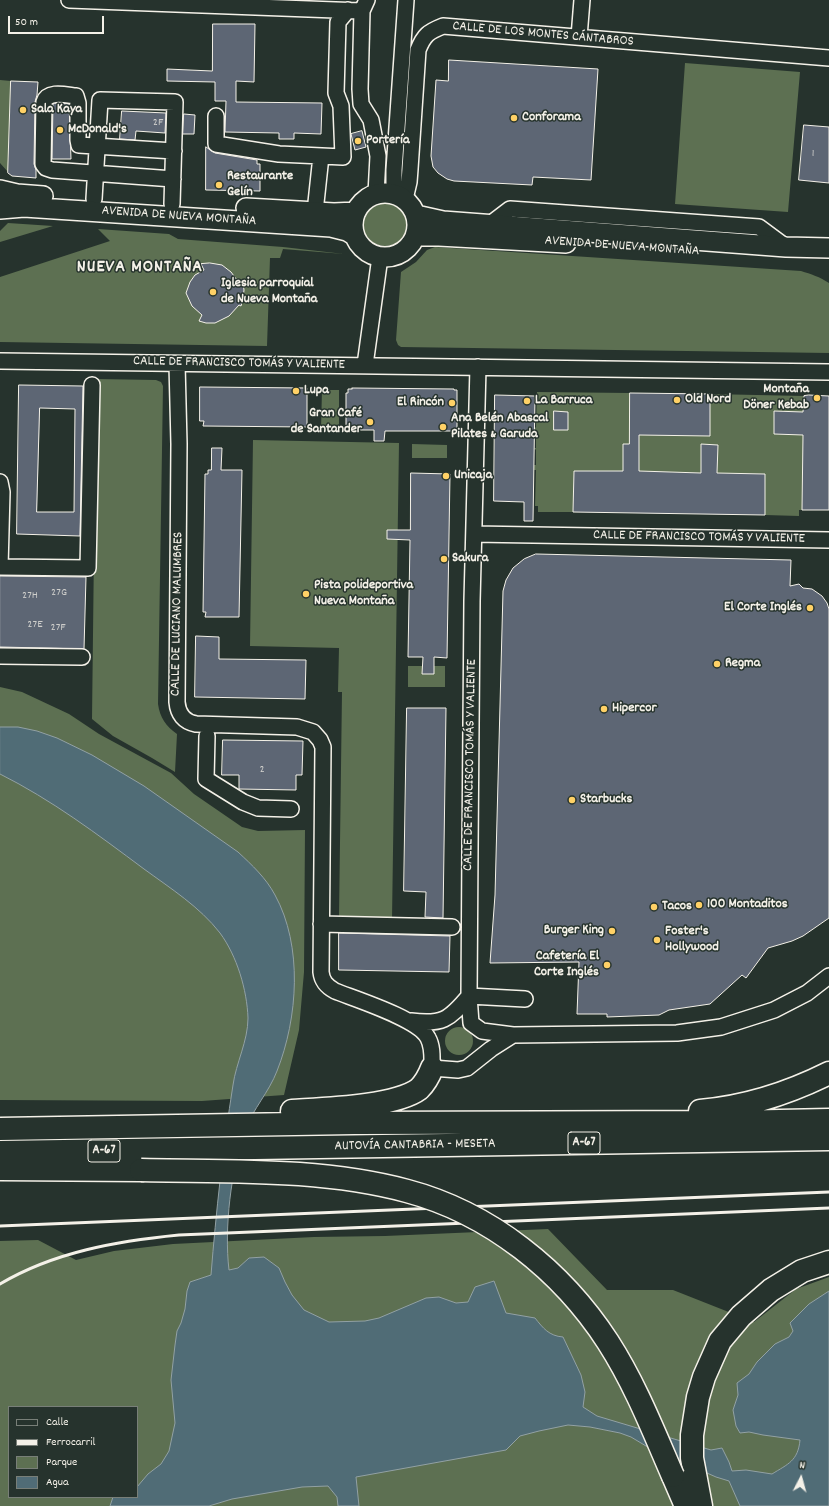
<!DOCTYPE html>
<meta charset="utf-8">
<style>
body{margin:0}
#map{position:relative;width:829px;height:1506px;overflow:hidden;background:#26332d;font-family:Dekko,sans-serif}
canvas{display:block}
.legend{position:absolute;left:8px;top:1406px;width:130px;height:92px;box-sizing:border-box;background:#26332d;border:1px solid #787f78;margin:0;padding:5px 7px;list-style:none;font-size:12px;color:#f4f1e8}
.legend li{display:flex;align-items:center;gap:8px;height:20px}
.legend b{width:20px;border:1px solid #787f78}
.north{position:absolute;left:781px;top:1458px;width:40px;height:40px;-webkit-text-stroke:3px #26332d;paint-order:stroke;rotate:6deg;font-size:11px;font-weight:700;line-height:16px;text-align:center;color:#f4f1e8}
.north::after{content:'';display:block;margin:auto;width:14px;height:18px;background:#f4f1e8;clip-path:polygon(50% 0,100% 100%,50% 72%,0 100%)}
.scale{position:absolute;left:8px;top:16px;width:96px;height:18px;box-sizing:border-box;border:2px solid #f4f1e8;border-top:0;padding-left:5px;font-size:12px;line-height:14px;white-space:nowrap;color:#f4f1e8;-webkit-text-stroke:3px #26332d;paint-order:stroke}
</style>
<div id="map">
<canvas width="829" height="1506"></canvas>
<ul class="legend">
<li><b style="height:5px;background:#26332d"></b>Calle</li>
<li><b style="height:5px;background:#f4f1e8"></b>Ferrocarril</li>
<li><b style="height:11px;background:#5d7052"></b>Parque</li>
<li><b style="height:11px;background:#506c76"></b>Agua</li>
</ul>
<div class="north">N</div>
<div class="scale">50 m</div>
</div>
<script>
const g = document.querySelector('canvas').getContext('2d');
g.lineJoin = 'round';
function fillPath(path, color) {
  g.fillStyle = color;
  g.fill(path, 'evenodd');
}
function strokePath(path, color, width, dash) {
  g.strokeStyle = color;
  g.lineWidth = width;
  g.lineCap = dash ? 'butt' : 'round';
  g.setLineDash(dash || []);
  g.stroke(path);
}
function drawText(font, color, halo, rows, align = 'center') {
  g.font = font + ' Dekko,sans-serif';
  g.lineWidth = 3;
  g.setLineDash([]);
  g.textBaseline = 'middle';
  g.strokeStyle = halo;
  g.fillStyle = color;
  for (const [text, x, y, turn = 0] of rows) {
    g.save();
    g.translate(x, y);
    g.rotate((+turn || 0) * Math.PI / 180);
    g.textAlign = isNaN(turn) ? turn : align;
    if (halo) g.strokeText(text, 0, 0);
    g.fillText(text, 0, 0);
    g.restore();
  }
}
const green = new Path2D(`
 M685,63l115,9 -12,140 -113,-8z
 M0,80l11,1 -3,91 -8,-9z
 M362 223a23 23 0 1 1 46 0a23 23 0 1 1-46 0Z
 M8,223l45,3 -53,16v-11z
 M98,229l71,5 9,5 105,8 61,7 -61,-5 -3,9h-10l-3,88 -267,-4v-65l110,-36z
 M435,247l366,24c10,3 19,6 28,12v70l-428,-6 -3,-2 -2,-5 5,-68 15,-10 11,-12z
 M96,379l60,1 5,2 2,4 -5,318c2,14 8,22 19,30l-2,38 -23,-14 -39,-22 -21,-17z
 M322,390h17v39h-18z
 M537,392l93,1 80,43v-42l94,2 -2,114h-3v6l-34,-1v-41l-191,-3 -1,41h-35v-6h-3l1,-36h-2v-5h2v-15l-2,-2h2v-15h-2l1,-5 1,-1z
 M253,440l146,3 -7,476 -53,-2 3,-225h-4l1,-44 -89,-2z
 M412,444l35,1v13h-35z
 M408,666h37v21h-37z
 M0,687l22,5 47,22 30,20 72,39 23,21 48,33 16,4 47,-1 -1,142 -5,58 -15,65 -82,6 -202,-1z
 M445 1041a14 14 0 1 1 28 0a14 14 0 1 1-28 0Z
 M548,1229l59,61h66l81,32 42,-33 33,-12v229h-829v-265l38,-1 38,20 38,-9 59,-7 141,-7 71,-1zM9,1407h128v90h-128z`);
const water = new Path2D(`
 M0,727h18l19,4 20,7 35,17 52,31 94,66c14,13 28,26 37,43 28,51 23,123 2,176 -8,21 -24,38 -32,59 -14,40 -21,98 -16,140l9,-2 11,-10 15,-1 15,11 6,14 7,13 12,15 25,12 36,-1 14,-3 47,-20 13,-1 17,6 12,-1 7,-15 19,-6 12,32 29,5c8,10 14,18 28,19l18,38 4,17 -2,15 14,9 114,34 11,-2 7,14 3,9 14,-1 26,4c16,-10 26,-13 28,-34l-37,-5 -14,-3 -9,1 -4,-7 -3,-16 5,-15 -1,-12 12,-9 8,-12 18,-18 14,-7 4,-6 -3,-8 19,-19 20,-13v215h-89l-11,-25 -13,-4 -70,-31 -15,-9 -11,-4 -30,-6 -22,-2 -29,6 -19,5 -14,14 -150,27 3,29h-21l-1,-9 -9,-11 -26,1 -70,12 -23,7h-99l3,-9h24v-10l11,-13 13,-10 8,-13 6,-28 -4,-43 4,-35 2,-14 4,-8 4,-14 2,-18 3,-9 21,-7c5,-63 12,-127 22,-190 3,-22 15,-44 15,-67 -1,-28 -11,-62 -28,-85 -20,-26 -50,-45 -76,-64 -47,-35 -92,-69 -144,-95z`);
const building = new Path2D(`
 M213,24h42l-1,58 -18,-1v21l86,1 -1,31 -27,-1v6h-15v-6l-54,-1 1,-31h-11v-19l-48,-1v-12l45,2z
 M449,60l149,9 -7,111 -58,-3 -1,8 -78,-4 -7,-2 -9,-6 -5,-6 -2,-11 5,-76 12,1z
 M11,81l27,1 -1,13 -2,7 -1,62 2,6v8l-24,-2 -4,-3z
 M55,103l14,1 2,55h-19l1,-55z
 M122,111l44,2 -1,20 -29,-2 -1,9 -15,-1z
 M184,114l11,1 -1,19h-11z
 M804,125l25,2v56l-30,-3z
 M362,131l4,16 -11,3 -4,-16z
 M206,147l9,6 42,7v4h3v27l-54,-1z
 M210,263l12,2 9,7 9,12 3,-1 1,7 -1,9 -2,7 -2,-1 -10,11 -14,7h-9l-7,-2 3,-6 -10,-9 -6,-13 4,-11 5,-7 9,-5 -3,-6z
 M19,385l64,1 -3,150 -63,-2zM40,408l35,1 -1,103h-37z
 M200,387l107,1v39l-104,-1 1,-5h-4z
 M352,388l102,1v1h3v40h-4v1h-68l-1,10h-10v-11h-22v-1h-4v-4h-2v-32h2v-4h4z
 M630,393l80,1v42l-71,-1v36l62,2v-29l17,1 -1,28 48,1v41l-192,-3 1,-41h49v-27h6z
 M495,395l40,1 -2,125h-9v-19l-30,-1z
 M809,395l20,1v114h-27l1,-75 -29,-1v-23l29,1 1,-16z
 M554,411l14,1v18h-14z
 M212,448h10l-1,22h21l-3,147h-34l1,-5h-3l2,-138h3v-4h3z
 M411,473l39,1 -3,184 -13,-1v17h-12l1,-17h-15l2,-117 -23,-1v-9h23z
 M536,554l255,6 -1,26 9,-2 4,4 9,1 10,7 5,7 2,6v309l-26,18 -11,5 -24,7 -22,30 -4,-3 -32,29 -41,6 -10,5 -52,2v-3h-30l2,-52 -89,1 5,-68 8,-304 3,-11 7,-12 11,-9z
 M0,576l86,1 -2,72 -84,-2z
 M196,636l23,1v22l87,1 -1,39 -110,-2z
 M407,708h39l-3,210 -18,-1 1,-25 -22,-1z
 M223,740l80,1 -1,34h-6v15l-57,-1v-14h-17z
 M339,933l111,3 -1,36 -110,-2z`);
const minor = new Path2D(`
 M69,0l293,11
 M367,0l-5,11 -2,78 1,15 10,16 7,36 -2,38
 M579,37l3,-37
 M216,116v28l63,10 64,3 -2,-51 -5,-13 2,-71 10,-12
 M173,179l-121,-9 -6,-2 -3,-4 1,-62c4,-12 22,-7 32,-6l2,7v37l1,5 95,6
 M394,194v-24l12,-170
 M94,199l6,-99 75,2 -3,102
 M405,199l4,-17 1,-13 8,-119c6,-15 10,-18 25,-24l386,32
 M315,212l6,-56
 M489,225l21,-16 249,18 27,20
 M0,361l829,11
 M177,364l2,80 -2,258c1,12 7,20 19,22l101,3 16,5 7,8 3,7 -2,225c1,9 5,14 14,19 20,8 84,28 93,47 5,9 4,20 4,30l26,2 9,-2 24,-19 22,-14
 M365,365l15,-108
 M478,367l-6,234 -2,248 -1,147 2,27 11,8 31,4 164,-2 44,-6 53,-17 33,-17 22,-17
 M0,482l2,10 -2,75
 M474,534l355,6
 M0,567l88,1 4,-183
 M0,656l82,1
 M207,736l-1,43 37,23 15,6 33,1
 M321,924l131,3
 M469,996l56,3
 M411,1021c31,4 38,-1 58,-25`);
const major = new Path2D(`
 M0,190l17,4 26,2
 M353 225a32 32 0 1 1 64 0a32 32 0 1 1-64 0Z
 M246,208l88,5 22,-1
 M0,209l24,-2 307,20 16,4 8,5
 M416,215l27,6 343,26 43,1
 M416,236h23l127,7`);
const highway = new Path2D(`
 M292,1111c30,-2 103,-4 127,-22 6,-6 10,-13 13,-21
 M700,1111c45,-4 89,-18 129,-38
 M0,1129l354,-6 377,-1 98,-2
 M0,1152l829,-13
 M0,1169l141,1
 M673,1476l13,30
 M701,1506l-9,-48v-23l6,-38 6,-20 16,-36 21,-25 30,-26 31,-19 27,-9`);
const rail = new Path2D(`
 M0,1226l829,-34
 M0,1284c54,-32 117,-43 179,-49l650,-27`);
const highwayBridge = new Path2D(`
 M141,1170c88,2 180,-2 266,21 83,22 155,80 201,151 27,42 45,88 65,134`);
const markers = [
 [23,110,4,"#ffd166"],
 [514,118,4,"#ffd166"],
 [60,130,4,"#ffd166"],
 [358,141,4,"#ffd166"],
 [219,185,4,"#ffd166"],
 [213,292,4,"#ffd166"],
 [296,391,4,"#ffd166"],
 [817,398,4,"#ffd166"],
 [677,400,4,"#ffd166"],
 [527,401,4,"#ffd166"],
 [452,403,4,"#ffd166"],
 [370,422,4,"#ffd166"],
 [443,427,4,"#ffd166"],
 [446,476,4,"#ffd166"],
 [444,559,4,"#ffd166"],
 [306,594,4,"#ffd166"],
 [810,608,4,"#ffd166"],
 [717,664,4,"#ffd166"],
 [604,709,4,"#ffd166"],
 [572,800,4,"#ffd166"],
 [699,905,4,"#ffd166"],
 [654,907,4,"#ffd166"],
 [612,931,4,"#ffd166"],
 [657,940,4,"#ffd166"],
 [607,965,4,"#ffd166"]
];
const numberNames = [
 ["2F",158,123],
 ["1",813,154],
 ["27G",59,593],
 ["27H",30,596],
 ["27E",35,625],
 ["27F",58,628],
 ["2",262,770]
];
const shields = [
 [584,1143,32],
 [104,1151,32]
];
const shieldNames = [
 ["A-67",584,1143],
 ["A-67",104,1151]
];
const streetNames = [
 ["CALLE DE LOS MONTES CÁNTABROS",543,35,5],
 ["AVENIDA DE NUEVA MONTAÑA",179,217,4],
 ["AVENIDA DE NUEVA MONTAÑA",622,247,4],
 ["CALLE DE FRANCISCO TOMÁS Y VALIENTE",239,364,1],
 ["CALLE DE FRANCISCO TOMÁS Y VALIENTE",699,538,1],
 ["CALLE DE LUCIANO MALUMBRES",178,614,-89],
 ["CALLE DE FRANCISCO TOMÁS Y VALIENTE",471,765,-89],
 ["AUTOVÍA CANTABRIA - MESETA",415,1146,-1]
];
const poiNames = [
 ["Sala Kaya",31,110],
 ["Conforama",522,118],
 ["McDonald's",68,130],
 ["Portería",366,141],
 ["Restaurante",227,177],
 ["Gelín",227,193],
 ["Iglesia parroquial",221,284],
 ["de Nueva Montaña",221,300],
 ["Montaña",809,390,"right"],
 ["Döner Kebab",809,406,"right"],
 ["Lupa",304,391],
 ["Old Nord",685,400],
 ["La Barruca",535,401],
 ["El Rincón",444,403,"right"],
 ["Gran Café",362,414,"right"],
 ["de Santander",362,430,"right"],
 ["Ana Belén Abascal",451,419],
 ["Pilates & Garuda",451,435],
 ["Unicaja",454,476],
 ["Sakura",452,559],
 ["Pista polideportiva",314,586],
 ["Nueva Montaña",314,602],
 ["El Corte Inglés",802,608,"right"],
 ["Regma",725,664],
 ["Hipercor",612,709],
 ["Starbucks",580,800],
 ["100 Montaditos",707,905],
 ["Tacos",662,907],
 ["Burger King",604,931,"right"],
 ["Foster's",665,932],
 ["Hollywood",665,948],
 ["Cafetería El",599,957,"right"],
 ["Corte Inglés",599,973,"right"]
];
const districtNames = [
 ["NUEVA MONTAÑA",140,269]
];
fillPath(green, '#5d7052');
fillPath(water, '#506c76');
strokePath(water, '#92a1a4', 1);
fillPath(building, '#5d6674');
strokePath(building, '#f4f1e8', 1);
strokePath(minor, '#f4f1e8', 18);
strokePath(major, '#f4f1e8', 22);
strokePath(highway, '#f4f1e8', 25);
strokePath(minor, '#26332d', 15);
strokePath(major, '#26332d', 19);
strokePath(highway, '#26332d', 22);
strokePath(rail, '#f4f1e8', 3);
strokePath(highwayBridge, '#f4f1e8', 25, []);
strokePath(highwayBridge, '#26332d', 22);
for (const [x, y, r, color] of markers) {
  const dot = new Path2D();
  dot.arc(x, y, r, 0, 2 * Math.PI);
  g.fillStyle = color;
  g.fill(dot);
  strokePath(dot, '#26332d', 1.5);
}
drawText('12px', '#cececb', null, numberNames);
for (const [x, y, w] of shields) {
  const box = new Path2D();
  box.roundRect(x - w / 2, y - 11, w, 22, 3);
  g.fillStyle = '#26332d';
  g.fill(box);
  strokePath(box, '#f4f1e8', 1);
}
drawText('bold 13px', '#f4f1e8', null, shieldNames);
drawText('14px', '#f4f1e8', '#26332d', streetNames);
drawText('bold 14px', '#f4f1e8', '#26332d', poiNames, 'left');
g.letterSpacing = '1px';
drawText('bold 18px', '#f4f1e8', '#26332d', districtNames);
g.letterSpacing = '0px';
</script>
